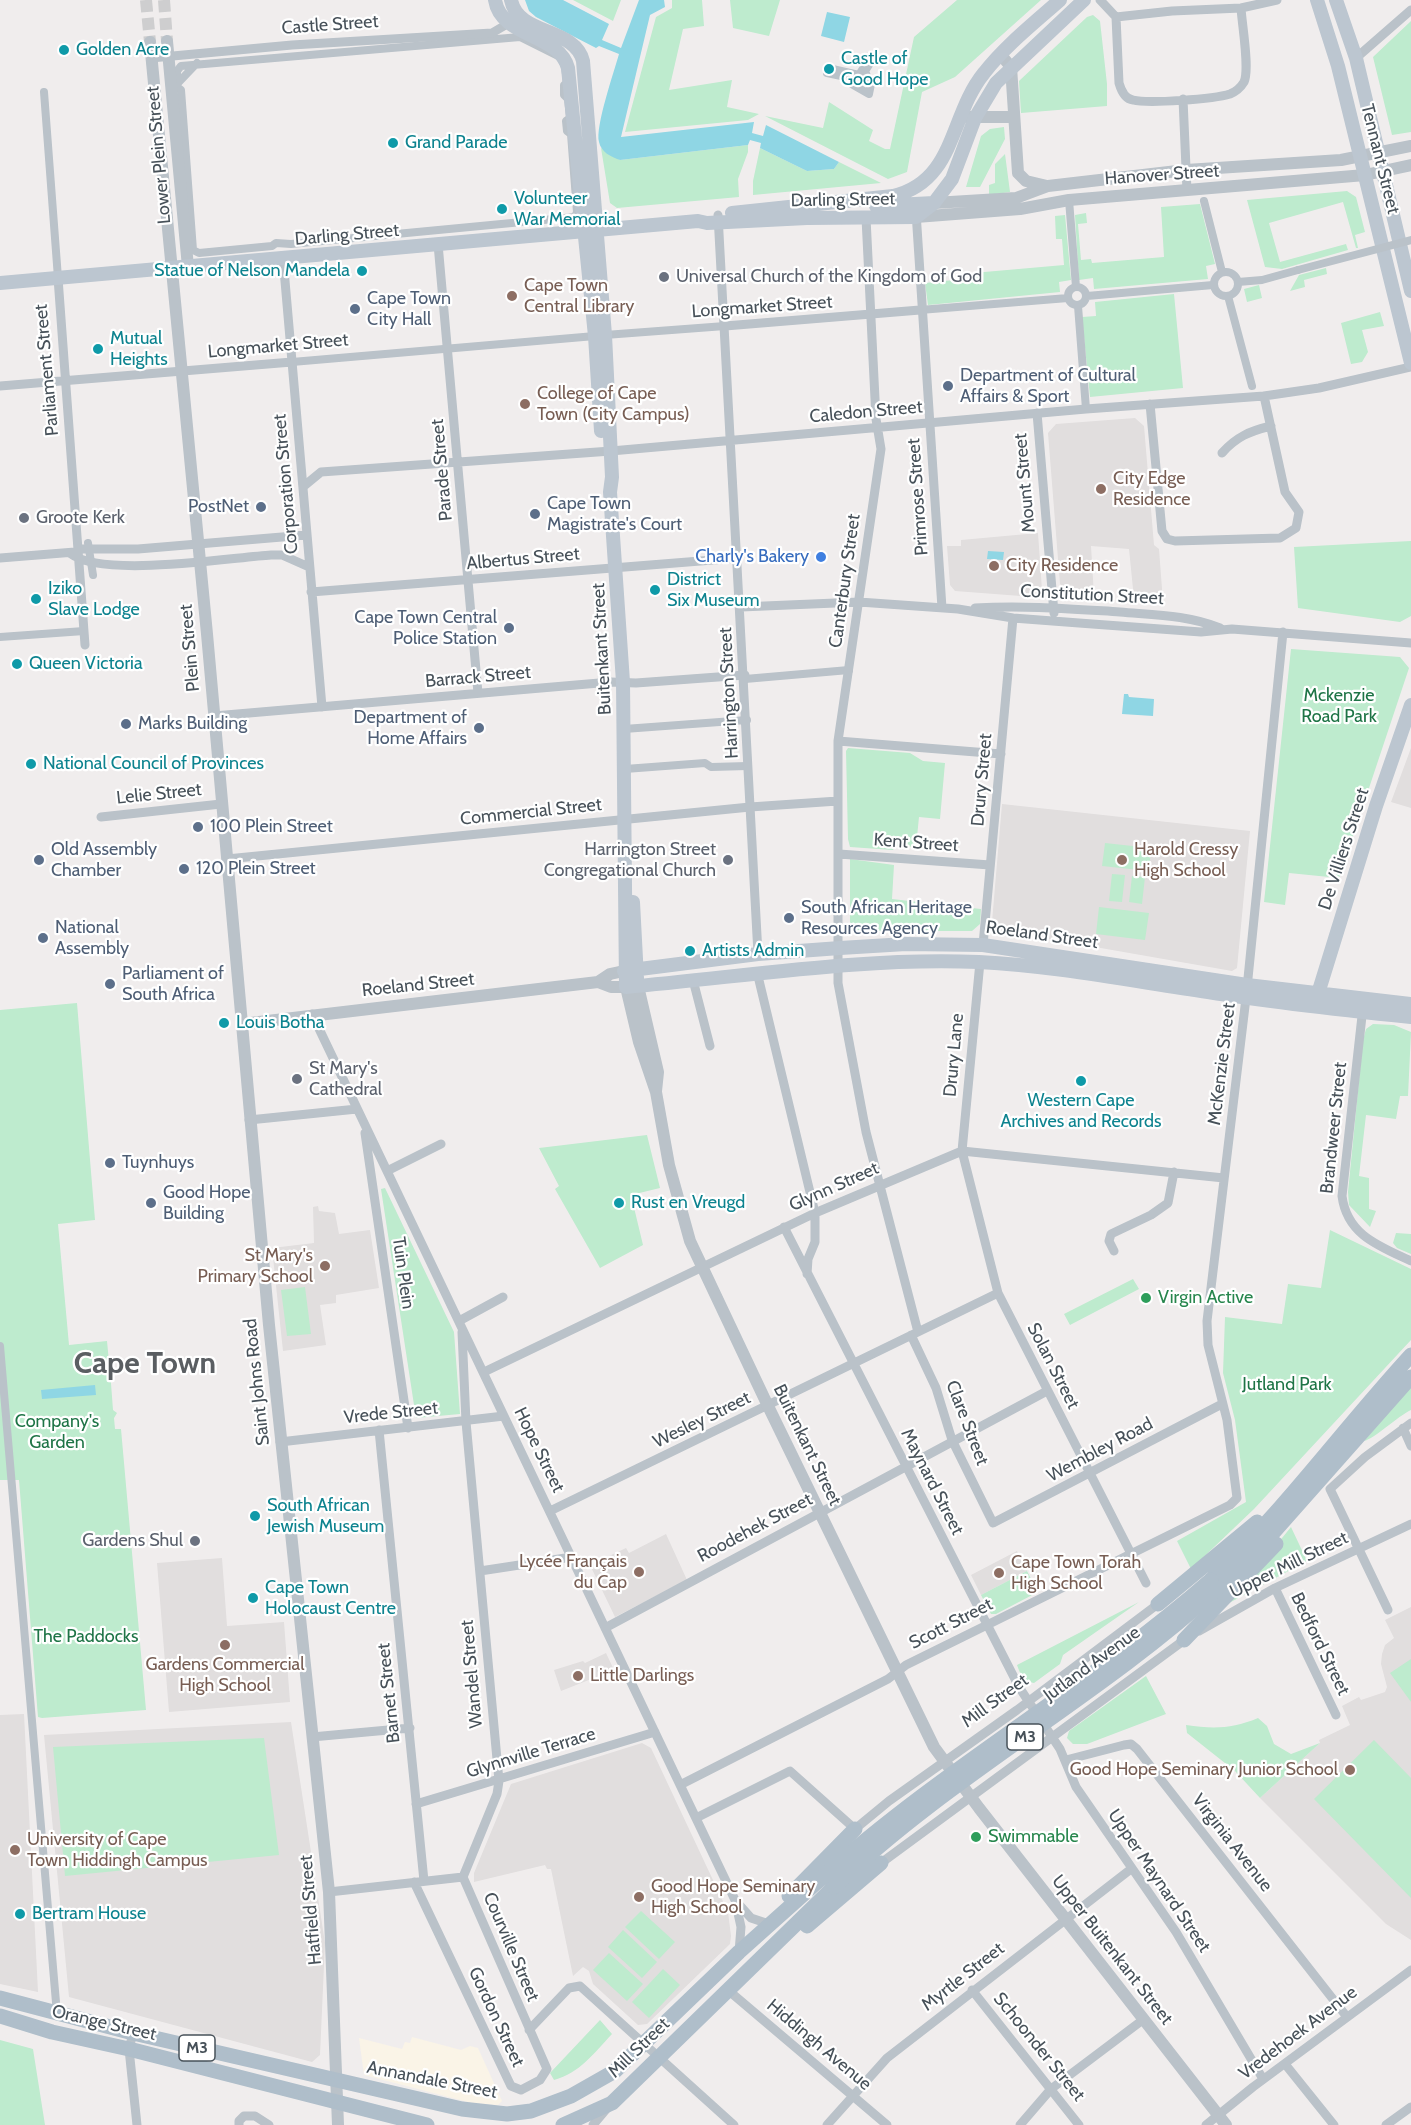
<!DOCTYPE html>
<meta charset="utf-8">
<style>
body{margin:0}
canvas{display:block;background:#f0eded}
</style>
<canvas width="1411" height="2125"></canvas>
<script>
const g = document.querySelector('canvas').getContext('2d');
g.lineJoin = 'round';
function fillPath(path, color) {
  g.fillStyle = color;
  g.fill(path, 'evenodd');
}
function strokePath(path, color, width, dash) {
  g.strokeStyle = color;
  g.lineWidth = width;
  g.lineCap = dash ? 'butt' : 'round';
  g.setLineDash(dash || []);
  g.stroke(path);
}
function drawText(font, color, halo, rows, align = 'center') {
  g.font = font + ' Cabin,sans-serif';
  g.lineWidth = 4.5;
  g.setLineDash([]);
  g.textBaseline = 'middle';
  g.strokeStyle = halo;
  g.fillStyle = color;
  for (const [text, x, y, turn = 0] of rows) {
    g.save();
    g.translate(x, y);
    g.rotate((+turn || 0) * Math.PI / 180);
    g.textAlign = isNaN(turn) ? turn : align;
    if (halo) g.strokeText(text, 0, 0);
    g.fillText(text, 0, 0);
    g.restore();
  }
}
const commercial = new Path2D(`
 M412,2037l49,13 9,-4 8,2 24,53 -4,4 -26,-2 -108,-28 -5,-37 43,11 3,-7 5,1z`);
const education = new Path2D(`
 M1135,418l9,8 10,119 5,4 4,53 -29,-3 -5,-50 -38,-3 3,50 -24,-3 -10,-9 -12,-151 8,-9z
 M1038,533l4,57 -8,7 -79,-6 -5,-6 -3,-39h14v-6z
 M1411,748v60l-20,-6z
 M1002,804l248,27 -13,137 -5,3 -234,-41 -6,-8z
 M318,1206l1,5 16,2 4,21 31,-4 9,58 -43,7v8l-16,2 6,40 -43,6 -11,-103 42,-5 -1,-36z
 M666,1534l21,46 -72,37 -25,-52 36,-17 3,5z
 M1017,1551l10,20 -46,24 -10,-20z
 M222,1558l5,68 57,-4 6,80 -121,10 -12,-149z
 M1411,1607v333l-25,-16 -126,-126 60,-55 -1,-3 31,-15 -8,-19 17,-9 2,3 24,-8 2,-5 -6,-23 1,-10 3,-9 9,-7 -9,-18z
 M606,1653l8,17 -53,21 -7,-21 29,-9 2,2z
 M24,1714l14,278 -38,-8v-269z
 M291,1722l34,221 -5,112 -8,7 -243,-65 -25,-262z
 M642,1743l9,5 77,164 3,24 -1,8 -83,80 -9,1 -45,-41 -4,-13 -6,-4 -10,9 -22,-107h-4l-2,-4 -71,17v-9l37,-89z`);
const green = new Path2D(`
 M573,0h48l-8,21z
 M672,0h30l2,26 -21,3 -14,61 63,-10 -5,27 32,7 -11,6 -123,12 31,-115 16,-9z
 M730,0h50l-11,36 -36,-8z
 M957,0h84l-86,77 -33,15 -15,80 -19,7 -123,-63 58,12 6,-26 44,28 -4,11 16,8h5l24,-112z
 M1093,15l7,6 7,63v22l-86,7 -2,-32 68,-64z
 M1411,21v111l-19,3 -19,-78z
 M1004,127l1,12 -25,48h-14l15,-51 9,-7z
 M748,145v7l-10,27 1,18 -122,11 -7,-5 -9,-55 19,12z
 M760,148l47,23 27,-2 5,-7 42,21 -128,12v-14z
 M1005,154l5,38 -21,3v-10l6,-2v-19z
 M1347,191l9,6 9,35 -10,3 3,13h-2l-13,-46 -74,21 11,39 66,-18 2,6 -66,19 -17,-2 -18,-67z
 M1200,204l15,60 -9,2 2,13 -114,10 -1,-11 -14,2 -4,-65 11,-2 1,10 -9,1 3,36 10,-1 1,4 72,-6 -3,-50z
 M1065,215l6,65 -12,2 1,10 -132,13 -3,-22 48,-5v-5l91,-8 -2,-26h-6l-1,-23z
 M1326,268l1,6 -23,6 1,7 -15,4 9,-16z
 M1259,285l3,13 -15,4 -3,-13z
 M1174,294l9,94 -93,9 -8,-80 14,-1 -1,-14z
 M1380,312l4,14 -22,4 6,22 -6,10 -11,2 -10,-41z
 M1411,541v75l-11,6 -102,-14 -4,-61z
 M1291,649l109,8 9,11 -70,210 -50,-5 -4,32 -21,-3z
 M848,748l62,5 13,8 22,2 -5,56 -21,-2 -3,30 -21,-1 -2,4 -43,-3 -2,-8 -2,-88z
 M1105,843l46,5 -2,23 -47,-5z
 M850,859l44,6 -2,34 89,10 -1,15 -8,7h-113l-6,-3 -3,-6z
 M1112,874l13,1 -3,27 -13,-1z
 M1132,876l13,1 -3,27 -13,-2z
 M1099,907l50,6 -4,27 -49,-6z
 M77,1003l18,217 -37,4 11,121 38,-4 2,21 4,3 -3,5 3,40 4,3 -3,5 1,11h6l25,281 -104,8 -4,-1 -19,-237h-19v-470z
 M1373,1024l21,1 17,7 -3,64h-8l-4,23 -30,-4 -7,61 10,2v31l7,2 -6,16 -21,-22 -1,-13 15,-152 3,-11z
 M647,1135l13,53 -29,7 12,50 -43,23 -45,-79 4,-3 -20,-38z
 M385,1188l69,144 6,82 -44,4 -35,-229z
 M1330,1230l81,39v71l-157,169 -63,60 -14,-28 69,-39 -11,-82 -12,-47 2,-56 57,7 6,-40 33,4z
 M1396,1233l15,1v20l-14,-6 -4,-5z
 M1133,1279l6,10 -69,36 -6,-11z
 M305,1287l6,47 -24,2 -6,-46z
 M1411,1386v24c-13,6 -37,29 -47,31z
 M1291,1527l16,34 -78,42z
 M1027,1571l11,21 -42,22h-5l-10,-19z
 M1139,1602l-76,53 -3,9 -26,19c-10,-1 -14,-9 -17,-18z
 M1411,1659v43l-21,-29z
 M1146,1676l20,38 -79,30h-14l-6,-6 2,-7z
 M1258,1718l9,8 7,18 17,10 29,-11 -60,55 -25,-27 -48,-38 -1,-8c27,4 46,4 72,-7z
 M264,1738l15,117 -214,21 -12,-129z
 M1374,1740l37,38v120l-97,-99z
 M641,1911l34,31 -16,17 -34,-32z
 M623,1930l34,32 -15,16 -34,-31z
 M609,1953l34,31 -16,17 -34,-31z
 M663,1969l17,16 -31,33 -17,-16z
 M600,2020l12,14c-18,19 -32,39 -58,46l-4,-7z
 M0,2040l33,9 12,76h-45z`);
const water = new Path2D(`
 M525,0h38l46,24 -7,16 19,8 18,-48h25l1,7 -15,8 -29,122 133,-15 -2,11 11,3 3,-11 73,37 -5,7 -27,2 -47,-23 1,-5 -11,-3 -2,5 -128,15c-9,-3 -19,-8 -21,-18 -4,-15 15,-70 20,-88l-20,-8 -3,2 -60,-31 -7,-6z
 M827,12l23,5 -6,25 -23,-6z
 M988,551l16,1 -1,8 -16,-1z
 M1124,694h4l1,3 25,2 -1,17 -31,-2z
 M95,1385l1,10 -54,4 -1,-9z`);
const tertiaryTunnel = new Path2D(`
 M146,0l4,42
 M164,0l3,41`);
const pedestrian = new Path2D(`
 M520,37l40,20 5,9 2,17 -3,2v10l4,4 2,19 -4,3 1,10 4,3 6,78 -2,5 -284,27 -15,-1 -4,3 -73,7 -6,-3 -12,-160 -4,-3v-16l4,-5z
 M871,55l3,2 -9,14 2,5 -2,5 6,3 -2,10 -21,-12 -2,-5 -19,-4 1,-5 31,7z
 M177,84l20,-21
 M44,92l14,186
 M1069,200l7,87
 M1204,201l18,71
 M1214 284a12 12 0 1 1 24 0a12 12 0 1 1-24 0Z
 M1238,282l24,-2 36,-10
 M1068 296a9 9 0 1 1 18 0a9 9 0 1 1-18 0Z
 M1087,296l126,-11
 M1228,296l24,90
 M1078,306l8,103
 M920,310l148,-12
 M605,335l120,-9
 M292,362l303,-26
 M88,543l5,32
 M0,637l84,-6
 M745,679l104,-9
 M624,729l123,-9
 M625,769l80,-6 6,4 37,-1
 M0,1346l57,668`);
const minor = new Path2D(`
 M1100,0l16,17 3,66c2,7 6,16 14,17 15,4 81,-1 97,-6 5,-2 11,-7 14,-12 6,-13 -2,-57 -3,-74
 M1116,17l56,-6 69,-3 36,-8
 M151,58l141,-13 200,-12 22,-13
 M1356,58l55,-48
 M1183,99l4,92
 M916,212l26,396
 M718,215l40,739
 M866,218l10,201 5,30 -43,292v242l28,149 52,200
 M438,244l40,449
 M283,258l39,449
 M58,278l27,367
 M725,326l195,-16
 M0,386l292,-24
 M1150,404l12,127 5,8 8,2 105,-3 16,-10 3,-16 -14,-20 -21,-96
 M1037,413l17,200
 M1222,453c14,-16 28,-22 49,-27
 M304,486l17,-14 290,-21 475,-42 178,-13 55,-8 92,-21
 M79,549h59l168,-14
 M71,554c32,24 156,4 200,1h11l27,12
 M0,558l75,-6
 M311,592l427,-34
 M741,607l118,-5 99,7 55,9 66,5 122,9 31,-3 179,14
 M975,608c49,-3 97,1 145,4 34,3 68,3 100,16
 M214,716l397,-34 25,1 109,-8
 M838,741l163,13
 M101,817l120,-13
 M839,854l151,11
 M227,859l523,-52 88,-6
 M983,945l30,-327
 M980,962l-18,189 36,142 148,290
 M757,972l58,241v29l-7,17 -1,15
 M693,980l17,66
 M1363,1007l-21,189c5,39 37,50 69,65
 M312,1014l423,886 16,18 18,6
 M249,1120l108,-11
 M365,1133l43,295
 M387,1171l54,-27
 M784,1227l235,460 41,62 16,38 100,145 87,147
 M1114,1251l-5,-10 2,-7 40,-19 17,-12 6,-31
 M459,1321l44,-24
 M462,1332l4,90 33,359 -2,13 -34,83
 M911,1335l25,53 16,52 41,83 229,-119
 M484,1372l331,-159 147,-62 262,27
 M1403,1428l8,18
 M379,1430l45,451
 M280,1442l224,-26
 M550,1511l448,-218
 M480,1571l92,-14
 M1275,1588l61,127
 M1388,1610l-58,-121 35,-32 46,-34
 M605,1628l442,-237
 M1199,1631l76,-43 136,-64
 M312,1737l98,-9
 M1066,1760l58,-15 7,-1 6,5 210,268
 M680,1785l208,-106 18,-14 324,-160 7,-7 -10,-78 -19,-75 -1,-24 39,-323 37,-366
 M416,1804l239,-72
 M696,1818l94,-47 65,58 34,-28 128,-91 141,-106
 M881,1863l306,-225
 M414,1882l97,204 10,4 19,-10 7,-11 -84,-192
 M329,1892l134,-15
 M736,1904l5,23 -2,25
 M972,1990l107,135
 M729,1991l158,134
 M529,2030l40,-42 11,-2 154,139
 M133,2033l-4,16 8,76
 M1285,2064l49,61
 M239,2125v-4l5,-5h11l14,9
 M593,2125l15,-18
 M827,2125l60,-67 244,-189
 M1020,2125l31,-36 93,-70
 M1206,2125l47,-38 158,-117
 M1386,2125l25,-18`);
const tertiary = new Path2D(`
 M167,41l21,226
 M150,42l57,592 62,691 60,567 9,233
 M1001,55l10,12 7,106 8,8 21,5
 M967,117h47
 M934,203l82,-5 32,-12 138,-16 155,-10 70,-14
 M916,217l104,-8 49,-9 296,-25 46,-10
 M598,982l13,5h15l13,55 17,50 13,73 21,76 78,165 166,341 45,61 247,317
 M638,986l20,86 -2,19
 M242,1024l356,-42 12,-8 14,-3`);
const secondary = new Path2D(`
 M495,0c6,38 64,33 73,68l27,268 6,95
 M511,0c7,36 64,27 72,61l22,274 7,142 -2,15 13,190 3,305c117,-10 235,-30 353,-25 77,4 153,19 229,30 68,11 135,18 203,25
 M1317,0l21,66 73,297
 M1336,0l20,58 55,233
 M876,206l58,-3
 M732,213l161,-17c63,-15 56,-80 91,-123 21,-27 50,-50 76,-73
 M0,283l698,-62 9,2 100,-5 109,-1 18,-14 18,-24 23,-61 21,-35 88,-83
 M633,902l4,76
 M624,971l134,-17 82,-6 66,-4 77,1 264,40 164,19
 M1316,1000l60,-194 35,-101`);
const primary = new Path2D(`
 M1211,1580c73,-69 132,-151 200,-225
 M1218,1588l46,-45 147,-166
 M1158,1604l99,-82
 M1184,1640l92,-96
 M789,1896l66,-67
 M807,1926l74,-63
 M0,1998l133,35 329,76 45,5 24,-3 40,-15 44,-25 124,-119 85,-76
 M0,2016l52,16 77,17 298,76
 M563,2125l49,-22 222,-216`);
const pedestrianBridge = new Path2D(`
 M1298,270l113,-30`);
const primaryBridge = new Path2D(`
 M824,1876c121,-109 265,-189 387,-296
 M834,1887c118,-113 264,-189 384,-299`);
const markers = [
 [64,50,6,"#0f9aa8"],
 [829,69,6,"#0f9aa8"],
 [393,143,6,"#0f9aa8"],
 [502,209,6,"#0f9aa8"],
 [362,271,6,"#0f9aa8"],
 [664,277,6,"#6b7280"],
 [512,296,6,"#8d6e63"],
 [355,309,6,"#5c6f8a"],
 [98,349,6,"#0f9aa8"],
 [948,386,6,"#5c6f8a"],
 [525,404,6,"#8d6e63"],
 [1101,489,6,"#8d6e63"],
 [261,507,6,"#5c6f8a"],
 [535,514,6,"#5c6f8a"],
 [24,518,6,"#6b7280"],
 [821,557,6,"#3f7fe0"],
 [994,566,6,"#8d6e63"],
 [655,590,6,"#0f9aa8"],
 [36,599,6,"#0f9aa8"],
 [509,628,6,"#5c6f8a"],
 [17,664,6,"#0f9aa8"],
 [126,724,6,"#5c6f8a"],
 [479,728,6,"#5c6f8a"],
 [31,764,6,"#0f9aa8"],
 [198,827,6,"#5c6f8a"],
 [39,860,6,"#5c6f8a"],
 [728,860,6,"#6b7280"],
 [1122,860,6,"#8d6e63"],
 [184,869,6,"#5c6f8a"],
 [789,918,6,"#5c6f8a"],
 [43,938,6,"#5c6f8a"],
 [690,951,6,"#0f9aa8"],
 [110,984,6,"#5c6f8a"],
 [224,1023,6,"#0f9aa8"],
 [297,1079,6,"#6b7280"],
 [1081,1081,6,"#0f9aa8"],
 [110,1163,6,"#5c6f8a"],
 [151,1203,6,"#5c6f8a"],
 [619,1203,6,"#0f9aa8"],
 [325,1266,6,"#8d6e63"],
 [1146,1298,6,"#2e9e5b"],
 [255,1516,6,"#0f9aa8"],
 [195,1541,6,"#6b7280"],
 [639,1572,6,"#8d6e63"],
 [999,1573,6,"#8d6e63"],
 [253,1598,6,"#0f9aa8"],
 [225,1645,6,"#8d6e63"],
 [578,1676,6,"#8d6e63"],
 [1350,1770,6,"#8d6e63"],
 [976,1837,6,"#2e9e5b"],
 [15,1850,6,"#8d6e63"],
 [639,1897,6,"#8d6e63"],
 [20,1914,6,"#0f9aa8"]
];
const shields = [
 [1025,1737,36],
 [197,2048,36]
];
const shieldNames = [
 ["M3",1025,1737],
 ["M3",197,2048]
];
const streetNames = [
 ["Castle Street",330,25,-4],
 ["Lower Plein Street",159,155,-95],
 ["Tennant Street",1380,159,76],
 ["Hanover Street",1162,175,-4],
 ["Darling Street",843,200,-1],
 ["Darling Street",347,235,-5],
 ["Longmarket Street",762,307,-4],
 ["Longmarket Street",278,346,-5],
 ["Parliament Street",47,370,-95],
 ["Caledon Street",866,412,-5],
 ["Parade Street",442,470,-95],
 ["Mount Street",1025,483,-95],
 ["Corporation Street",286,484,-95],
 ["Primrose Street",918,497,-94],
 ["Albertus Street",523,559,-5],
 ["Canterbury Street",845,581,-82],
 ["Constitution Street",1092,595,3],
 ["Plein Street",190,648,-95],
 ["Buitenkant Street",602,649,-93],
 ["Barrack Street",478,677,-5],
 ["Harrington Street",729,693,-93],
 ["Drury Street",982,780,-85],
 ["Lelie Street",159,794,-6],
 ["Commercial Street",531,812,-6],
 ["Kent Street",916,843,4],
 ["De Villiers Street",1344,849,-72],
 ["Roeland Street",1042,935,8],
 ["Roeland Street",418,985,-6],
 ["Drury Lane",954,1055,-85],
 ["McKenzie Street",1222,1064,-83],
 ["Brandweer Street",1334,1128,-84],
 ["Glynn Street",834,1187,-24],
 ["Tuin Plein",403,1273,82],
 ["Solan Street",1053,1366,63],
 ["Saint Johns Road",257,1382,-96],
 ["Vrede Street",391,1413,-6],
 ["Wesley Street",702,1420,-26],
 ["Clare Street",967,1423,69],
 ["Buitenkant Street",807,1445,64],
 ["Hope Street",539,1450,64],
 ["Wembley Road",1100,1450,-28],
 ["Maynard Street",932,1482,63],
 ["Roodehek Street",755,1528,-28],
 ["Upper Mill Street",1289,1565,-26],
 ["Scott Street",951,1624,-27],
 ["Bedford Street",1320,1644,64],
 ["Jutland Avenue",1092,1664,-36],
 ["Wandel Street",472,1674,-95],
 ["Barnet Street",389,1693,-96],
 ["Mill Street",995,1701,-36],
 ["Glynnville Terrace",531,1753,-17],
 ["Virginia Avenue",1232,1843,52],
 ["Upper Maynard Street",1159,1881,56],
 ["Hatfield Street",311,1910,-95],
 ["Courville Street",511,1947,67],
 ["Upper Buitenkant Street",1112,1950,52],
 ["Myrtle Street",963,1977,-38],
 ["Gordon Street",496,2017,65],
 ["Orange Street",104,2023,13],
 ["Vredehoek Avenue",1298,2033,-37],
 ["Hiddingh Avenue",819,2045,40],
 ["Schoonder Street",1039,2047,51],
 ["Mill Street",639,2048,-44],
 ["Annandale Street",432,2080,11]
];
const cultureNames = [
 ["Golden Acre",76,50],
 ["Castle of",841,59],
 ["Good Hope",841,80],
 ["Grand Parade",405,143],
 ["Volunteer",514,199],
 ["War Memorial",514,220],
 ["Statue of Nelson Mandela",350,271,"right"],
 ["Mutual",110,339],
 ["Heights",110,360],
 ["District",667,580],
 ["Six Museum",667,601],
 ["Iziko",48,589],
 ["Slave Lodge",48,610],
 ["Queen Victoria",29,664],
 ["National Council of Provinces",43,764],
 ["Artists Admin",702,951],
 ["Louis Botha",236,1023],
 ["Western Cape",1081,1101,"center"],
 ["Archives and Records",1081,1122,"center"],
 ["Rust en Vreugd",631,1203],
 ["South African",267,1506],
 ["Jewish Museum",267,1527],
 ["Cape Town",265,1588],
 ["Holocaust Centre",265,1609],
 ["Bertram House",32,1914]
];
const worshipNames = [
 ["Universal Church of the Kingdom of God",676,277],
 ["Groote Kerk",36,518],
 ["Harrington Street",716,850,"right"],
 ["Congregational Church",716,871,"right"],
 ["St Mary's",309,1069],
 ["Cathedral",309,1090],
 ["Gardens Shul",183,1541,"right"]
];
const educationNames = [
 ["Cape Town",524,286],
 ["Central Library",524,307],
 ["College of Cape",537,394],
 ["Town (City Campus)",537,415],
 ["City Edge",1113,479],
 ["Residence",1113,500],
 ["City Residence",1006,566],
 ["Harold Cressy",1134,850],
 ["High School",1134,871],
 ["St Mary's",313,1256,"right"],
 ["Primary School",313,1277,"right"],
 ["Lycée Français",627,1562,"right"],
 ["du Cap",627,1583,"right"],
 ["Cape Town Torah",1011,1563],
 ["High School",1011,1584],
 ["Gardens Commercial",225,1665,"center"],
 ["High School",225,1686,"center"],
 ["Little Darlings",590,1676],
 ["Good Hope Seminary Junior School",1338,1770,"right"],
 ["University of Cape",27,1840],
 ["Town Hiddingh Campus",27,1861],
 ["Good Hope Seminary",651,1887],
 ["High School",651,1908]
];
const serviceNames = [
 ["Cape Town",367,299],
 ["City Hall",367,320],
 ["Department of Cultural",960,376],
 ["Affairs & Sport",960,397],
 ["Cape Town",547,504],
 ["Magistrate's Court",547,525],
 ["PostNet",249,507,"right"],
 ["Cape Town Central",497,618,"right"],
 ["Police Station",497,639,"right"],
 ["Department of",467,718,"right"],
 ["Home Affairs",467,739,"right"],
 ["Marks Building",138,724],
 ["100 Plein Street",210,827],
 ["Old Assembly",51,850],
 ["Chamber",51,871],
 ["120 Plein Street",196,869],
 ["South African Heritage",801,908],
 ["Resources Agency",801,929],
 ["National",55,928],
 ["Assembly",55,949],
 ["Parliament of",122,974],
 ["South Africa",122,995],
 ["Tuynhuys",122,1163],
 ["Good Hope",163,1193],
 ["Building",163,1214]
];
const shopNames = [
 ["Charly's Bakery",809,557]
];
const parkNames = [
 ["Mckenzie",1339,696],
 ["Road Park",1339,717],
 ["Jutland Park",1287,1385],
 ["Company's",57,1422],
 ["Garden",57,1443],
 ["The Paddocks",86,1637]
];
const leisureNames = [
 ["Virgin Active",1158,1298],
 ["Swimmable",988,1837]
];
const townNames = [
 ["Cape Town",145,1364]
];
fillPath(commercial, '#faf4e7');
fillPath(education, '#e1dede');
fillPath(green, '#beebce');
fillPath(water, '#8fd6e4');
strokePath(tertiaryTunnel, '#cececf', 12, [12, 6]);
strokePath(pedestrian, '#bac2c9', 8);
strokePath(minor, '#bac2c9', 9);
strokePath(tertiary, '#bac2c9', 12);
strokePath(secondary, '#bcc6d0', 14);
strokePath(primary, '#afbeca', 15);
strokePath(pedestrianBridge, '#bac2c9', 8);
strokePath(primaryBridge, '#afbeca', 15);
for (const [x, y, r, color] of markers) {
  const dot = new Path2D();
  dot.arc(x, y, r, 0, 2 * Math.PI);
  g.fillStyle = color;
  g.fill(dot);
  strokePath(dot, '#fff', 2);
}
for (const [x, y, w] of shields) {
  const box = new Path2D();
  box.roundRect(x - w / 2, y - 13, w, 26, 4.5);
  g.fillStyle = '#fff';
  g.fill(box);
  strokePath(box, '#475159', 1.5);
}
drawText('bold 16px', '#475159', null, shieldNames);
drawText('18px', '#475159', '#fff', streetNames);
drawText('18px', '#0d838f', '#fff', cultureNames, 'left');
drawText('18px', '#5b616d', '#fff', worshipNames, 'left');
drawText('18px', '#785e54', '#fff', educationNames, 'left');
drawText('18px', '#4e5e75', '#fff', serviceNames, 'left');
drawText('18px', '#366cbe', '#fff', shopNames, 'right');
drawText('18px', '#1e7446', '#fff', parkNames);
drawText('18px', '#27864d', '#fff', leisureNames, 'left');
drawText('bold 30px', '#5a5e62', '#fff', townNames);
</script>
